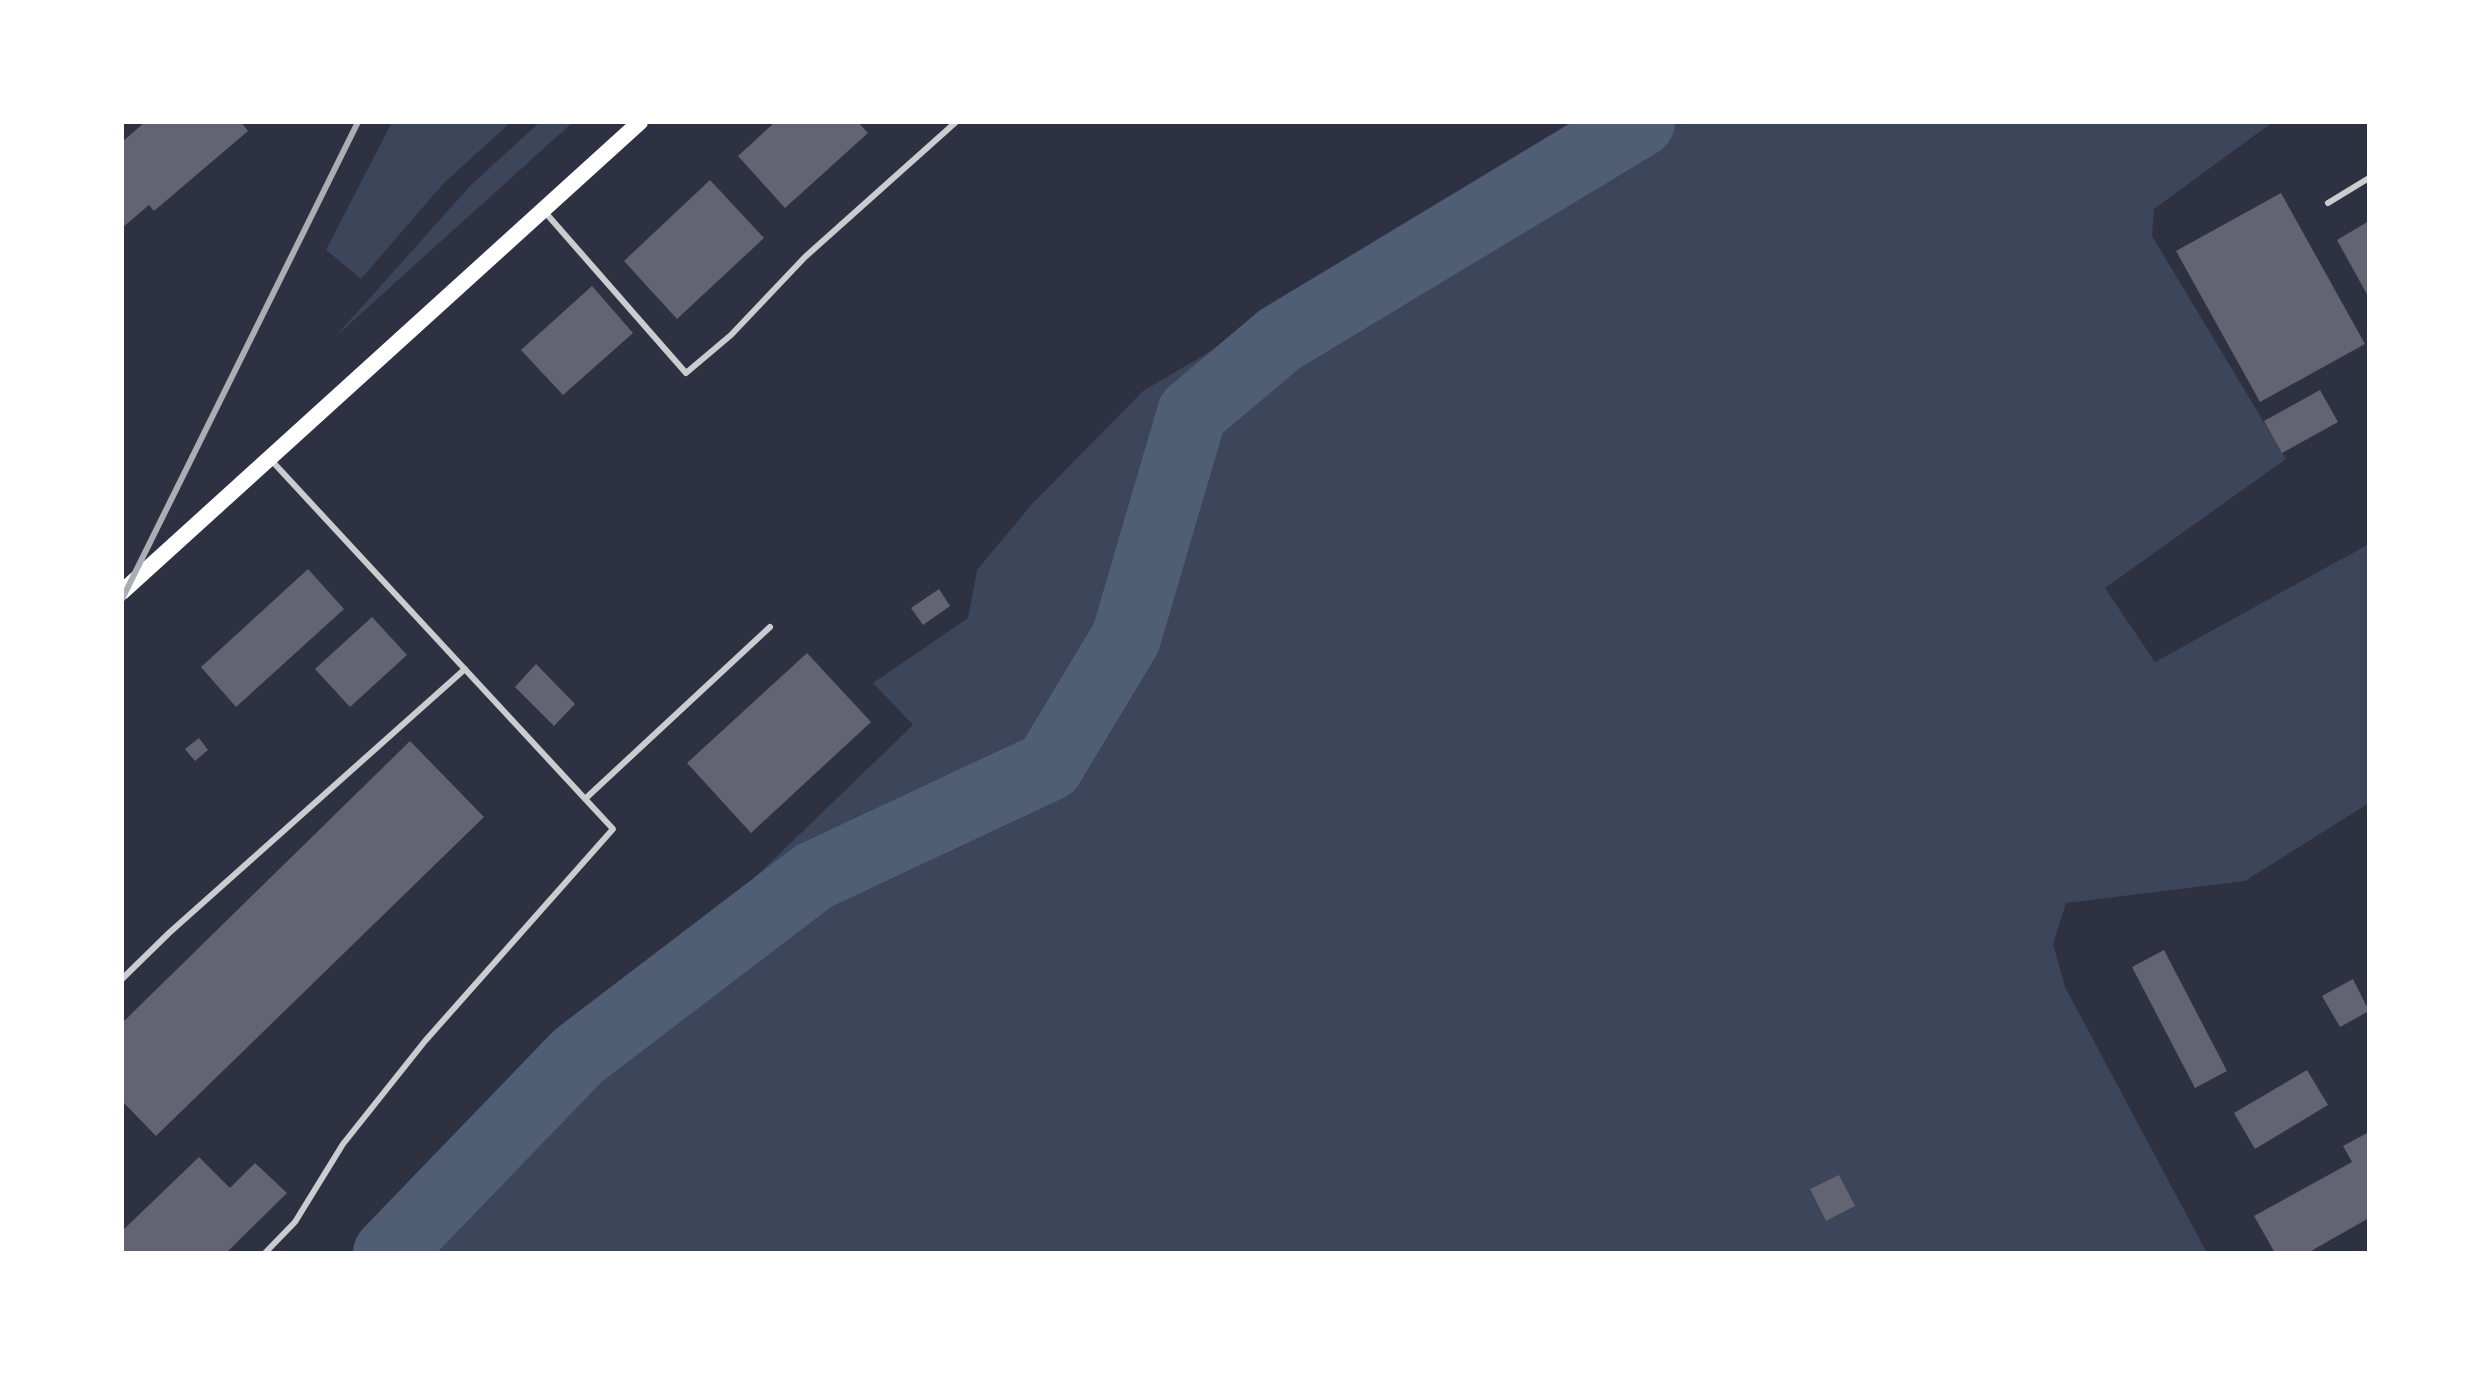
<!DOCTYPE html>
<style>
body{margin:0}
#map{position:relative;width:2491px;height:1375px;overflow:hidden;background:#2d3142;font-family:"Fira Sans",sans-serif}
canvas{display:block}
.frame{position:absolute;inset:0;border:124px solid #fff;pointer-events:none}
</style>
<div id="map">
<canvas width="2491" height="1375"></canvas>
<div class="frame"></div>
</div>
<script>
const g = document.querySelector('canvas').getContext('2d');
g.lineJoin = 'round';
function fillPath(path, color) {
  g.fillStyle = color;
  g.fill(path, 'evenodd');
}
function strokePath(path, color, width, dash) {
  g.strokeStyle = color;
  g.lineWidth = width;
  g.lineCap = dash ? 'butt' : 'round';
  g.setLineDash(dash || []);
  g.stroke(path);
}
const green = new Path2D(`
 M392,122h119l-68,62 -82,95 -35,-29z
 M540,122h33l-238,215 135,-151z
 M1599,122h674l-119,87 -2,27 134,223 -181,129 50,74 214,-118v259l-124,78 -179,22 -13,41 12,43 142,266h-1842l548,-528 -40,-42 95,-65 9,-48 55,-66 111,-113z`);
const river = new Path2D(`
 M388,1253l190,-197 236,-180 235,-110 77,-128 66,-225 88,-74 360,-217`);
const building = new Path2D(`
 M145,122h96l7,9 -94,80 -5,-6 -27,23v-86z
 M775,122h83l10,11 -83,75 -47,-52z
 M710,180l54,58 -87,81 -53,-58z
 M2281,193l84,151 -105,58 -84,-151z
 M2369,221v77l-32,-58z
 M592,286l41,47 -70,62 -42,-45z
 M2320,390l18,32 -56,31 -18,-32z
 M308,569l36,40 -108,98 -35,-40z
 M939,589l11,17 -27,19 -12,-17z
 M372,617l35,38 -57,52 -35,-38z
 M807,653l64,69 -120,111 -64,-70z
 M536,664l39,40 -21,22 -39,-39z
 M199,738l9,12 -13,11 -10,-12z
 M410,741l74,76 -328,319 -34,-35v-78z
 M2164,950l63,121 -32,17 -63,-121z
 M2353,979l16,32 -29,16 -18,-31z
 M2307,1070l21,35 -73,44 -21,-36z
 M2369,1132v86l-58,33 1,2h-37l-21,-37 98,-54 -9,-16z
 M199,1157l31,31 25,-25 32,30 -61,60h-104v-22z
 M1839,1175l16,31 -29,15 -16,-32z`);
const service = new Path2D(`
 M2328,203l41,-25
 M544,211l142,162 45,-38 74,-78 151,-135
 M585,799l185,-172
 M122,979l47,-46 296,-264
 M265,1253l30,-31 48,-78 82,-103 188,-212 -342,-369`);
const secondary = new Path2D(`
 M122,592l518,-470`);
const rail = new Path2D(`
 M122,599l236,-477`);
fillPath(green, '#3c4559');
strokePath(river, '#4f5d75', 70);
fillPath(building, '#626471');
strokePath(service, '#caccd0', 6);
strokePath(secondary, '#fff', 16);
strokePath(rail, '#abadb3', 6);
</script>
